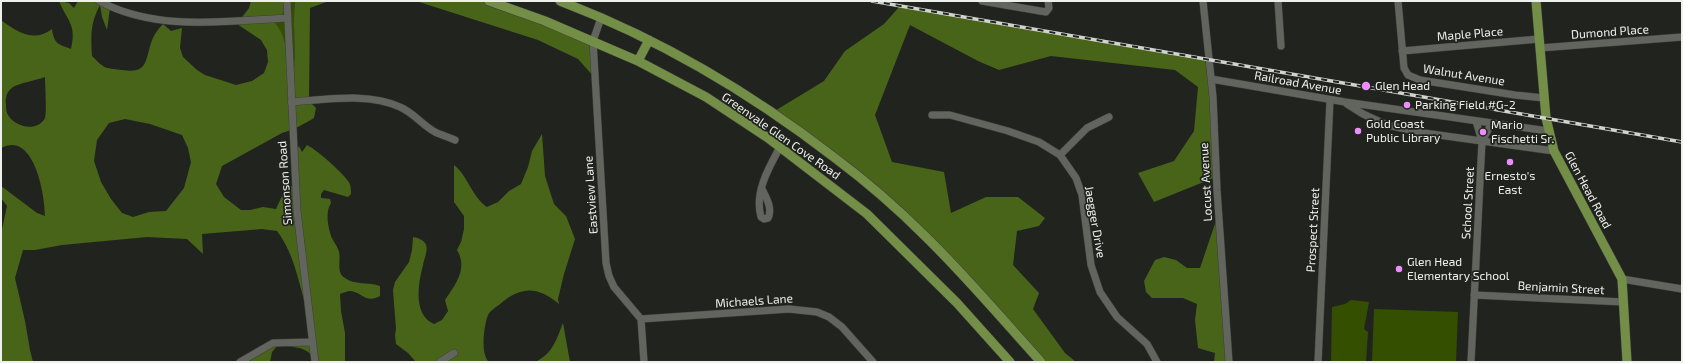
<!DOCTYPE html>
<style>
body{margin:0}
#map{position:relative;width:1683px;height:363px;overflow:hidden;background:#21241e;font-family:"Exo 2",sans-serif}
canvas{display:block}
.frame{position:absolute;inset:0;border:2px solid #eef0ec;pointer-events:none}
</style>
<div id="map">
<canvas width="1683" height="363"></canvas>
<div class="frame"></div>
</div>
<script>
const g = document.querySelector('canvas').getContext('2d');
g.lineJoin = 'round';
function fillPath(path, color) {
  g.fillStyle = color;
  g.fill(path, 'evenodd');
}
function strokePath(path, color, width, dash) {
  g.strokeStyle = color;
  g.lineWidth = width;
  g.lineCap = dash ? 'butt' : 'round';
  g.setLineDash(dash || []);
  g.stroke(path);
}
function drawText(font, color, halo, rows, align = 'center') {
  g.font = font + ' "Exo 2",sans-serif';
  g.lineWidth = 3.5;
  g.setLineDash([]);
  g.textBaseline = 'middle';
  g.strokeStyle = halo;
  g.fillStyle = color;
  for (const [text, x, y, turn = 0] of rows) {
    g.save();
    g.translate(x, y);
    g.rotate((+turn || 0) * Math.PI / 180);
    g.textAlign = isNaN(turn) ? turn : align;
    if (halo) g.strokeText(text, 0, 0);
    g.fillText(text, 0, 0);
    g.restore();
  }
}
const green = new Path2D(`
 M293,1h2c-3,25 2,50 -2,75l-18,-53z
 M1351,300l18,2 -5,27 4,3 -2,30h-35l1,-55 13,-3z
 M1374,309l84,3 -2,50h-84z`);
const forest = new Path2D(`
 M59,1l10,2 5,5 4,-7h33l-4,29 -5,-13 -2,-12c-10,19 -9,30 -8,51 13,13 12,12 30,14 26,4 23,-9 29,-27 2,-7 6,-13 12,-19l8,7 11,-3 -2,20 3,9 14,13 8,5 31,10 16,-4 12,-8 4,-11 -1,-12 -6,-10 -24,-16 12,-16 2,-7h42l-18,22c9,11 10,20 12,34 1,6 4,12 6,19 4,-25 -1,-50 2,-75h34l-19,7 -1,93 7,7 -2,10c-10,6 -21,12 -32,15l-60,33 -6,18 8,13 17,13h9l13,-3 13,2 7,-15 12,-11 -1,-27 5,-10 3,6 5,-7c10,5 35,27 41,36 3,4 3,8 3,13l-3,3 -24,-7 -3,4v4l9,1 1,4c-6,9 -3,23 0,33 2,5 7,11 8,16 2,9 -3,21 6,26 9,7 24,4 35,8v10c-14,8 -18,-4 -30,-5 -3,0 -7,2 -10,3l1,17 4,22v29h-27c-13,-17 -21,-14 -40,-17l-6,7 -2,10h-29l32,-18h21l21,-7c0,-9 -3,-14 -6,-21 -10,-29 -13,-60 -32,-85l-15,-2 -60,5 1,20 -16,-15 -40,-2 -85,8 -27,5h-12l-8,28 10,43 5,29 3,12h-32v-128l6,-28 -6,-8v-12l36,27 8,3c0,-21 -11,-86 -44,-68v-128c16,12 33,23 51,9 2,15 6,15 19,20 6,-25 -4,-28 -12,-48zM45,77c0,8 2,35 0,41 -8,15 -32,9 -38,-5 -1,-2 -1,-6 -1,-9 -1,-6 1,-13 7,-17 7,-4 24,-7 32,-10zM125,119l25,5 32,11 6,13 3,14 -7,26 -18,23 -17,1 -16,5 -11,-4 -11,-14 -10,-17 -7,-21 3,-21 12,-17z
 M416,1h73l104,40 2,37 -17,-19 -40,-19z
 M900,6l309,54 7,117 -62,25 -16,-29 36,-12 20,-30 4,-44 -23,-17 -124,-14 -52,14 -21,-9 -68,-36 -35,90 17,47 52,10 7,41 35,-16h32l27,21 -6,8 -22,5 -4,34 26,28 -6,16 32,44 11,9h-35l-116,-127 -152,-123 51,-31 21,-30 39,-27z
 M542,134l3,42 9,28 12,12 9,23 -11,35 -6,25 1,5c-22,-18 -38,-18 -60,1 -3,2 -9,6 -11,10 -4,10 -8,39 1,47h-73l-8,-9 -12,-9 -1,-9 1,-6 -3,-39 2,-8 14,-20 3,-12 1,-13c20,4 13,15 10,28 -5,19 -10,50 11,59l8,-4 6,-9 -3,-11c11,-16 23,-32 12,-50l4,-8 3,-13v-13l-10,-14v-37c14,11 18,32 33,42l11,-5 11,-11 12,-7 7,-17 4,-16z
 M1218,215l11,147h-15l1,-9 -17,-5 -3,-28 2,-16 -14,-6h-31l-6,-6 -2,-11 11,-21 9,-3 12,3 11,8h13z
 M563,323l7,39h-35c17,-8 21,-21 28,-39z`);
const minor = new Path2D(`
 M99,1c58,31 126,20 189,17
 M287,1l10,210 18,151
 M982,1l64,11 3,-4 -1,-7
 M1203,1l10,96 4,93 12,172
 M1278,1l3,45
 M1398,1l6,67 4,7 12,5 95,15 29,3
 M601,18l-8,23 13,222 3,13 5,11 27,32 3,43
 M1540,48l142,-11
 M1402,51l137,-12
 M1211,79l134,23 203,29
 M291,102c35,-2 77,-10 109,5 14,6 22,18 35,25 6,3 13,5 20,8
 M1347,104l16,10 24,11 37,8 130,18
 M932,115h18l58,16 31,11 21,13 16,23 6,17 9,70 9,27 17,25 30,27 10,18
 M1476,121l6,20
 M1060,155l27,-27 22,-11
 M762,189c4,8 11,20 6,29l-4,1 -3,-2c-7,-24 8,-50 19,-70
 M1622,279l60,10
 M1474,295l149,7
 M641,319l148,-10 28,3 12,5 13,10 31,35
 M240,362l33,-19 39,-1
 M440,362l14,-9
 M1318,362l12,-262
 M1471,362l11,-221 10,-18`);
const major = new Path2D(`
 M489,1l56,20 93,40 68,36 62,41 99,76 90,89 53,59
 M560,1c100,38 191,92 275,157 32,24 62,50 90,78 41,40 78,84 116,126
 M1536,1l10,117 8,33 68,128 5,83
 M638,61l11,-21`);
const rail = new Path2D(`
 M872,1l810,141`);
const markers = [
 [1366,86,5,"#eb8dfc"],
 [1407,105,4,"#eb8dfc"],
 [1358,131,4,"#eb8dfc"],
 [1483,132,4,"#eb8dfc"],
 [1510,162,4,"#eb8dfc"],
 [1399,269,4,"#eb8dfc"]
];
const streetNames = [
 ["Dumond Place",1610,32,-4],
 ["Maple Place",1470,34,-5],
 ["Walnut Avenue",1464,75,9],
 ["Railroad Avenue",1298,83,10],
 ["Greenvale Glen Cove Road",781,136,35],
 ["Locust Avenue",1206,182,-93],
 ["Simonson Road",285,183,-94],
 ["Glen Head Road",1588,190,62],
 ["Eastview Lane",591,195,-94],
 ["School Street",1468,203,-87],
 ["Jaegger Drive",1095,222,80],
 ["Prospect Street",1313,230,-87],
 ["Benjamin Street",1561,288,3],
 ["Michaels Lane",754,301,-4]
];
const poiNames = [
 ["Glen Head",1375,86],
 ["Parking Field #G-2",1415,105],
 ["Gold Coast",1366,124],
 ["Public Library",1366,138],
 ["Mario",1491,125],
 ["Fischetti Sr.",1491,139],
 ["Ernesto's",1510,176,"center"],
 ["East",1510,190,"center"],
 ["Glen Head",1407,262],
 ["Elementary School",1407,276]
];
fillPath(green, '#354f00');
fillPath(forest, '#486419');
strokePath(minor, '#3d3f3a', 8);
strokePath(major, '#3d3f3a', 10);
strokePath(minor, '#61655d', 7);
strokePath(major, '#738e47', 9);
strokePath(rail, '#d1d3cf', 3.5);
strokePath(rail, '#21241e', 2, [6]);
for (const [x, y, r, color] of markers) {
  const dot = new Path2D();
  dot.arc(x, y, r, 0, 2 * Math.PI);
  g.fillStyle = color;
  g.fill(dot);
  strokePath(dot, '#21241e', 1.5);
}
drawText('12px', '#eef0ec', '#21241e', streetNames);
drawText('12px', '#eef0ec', '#21241e', poiNames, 'left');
</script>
